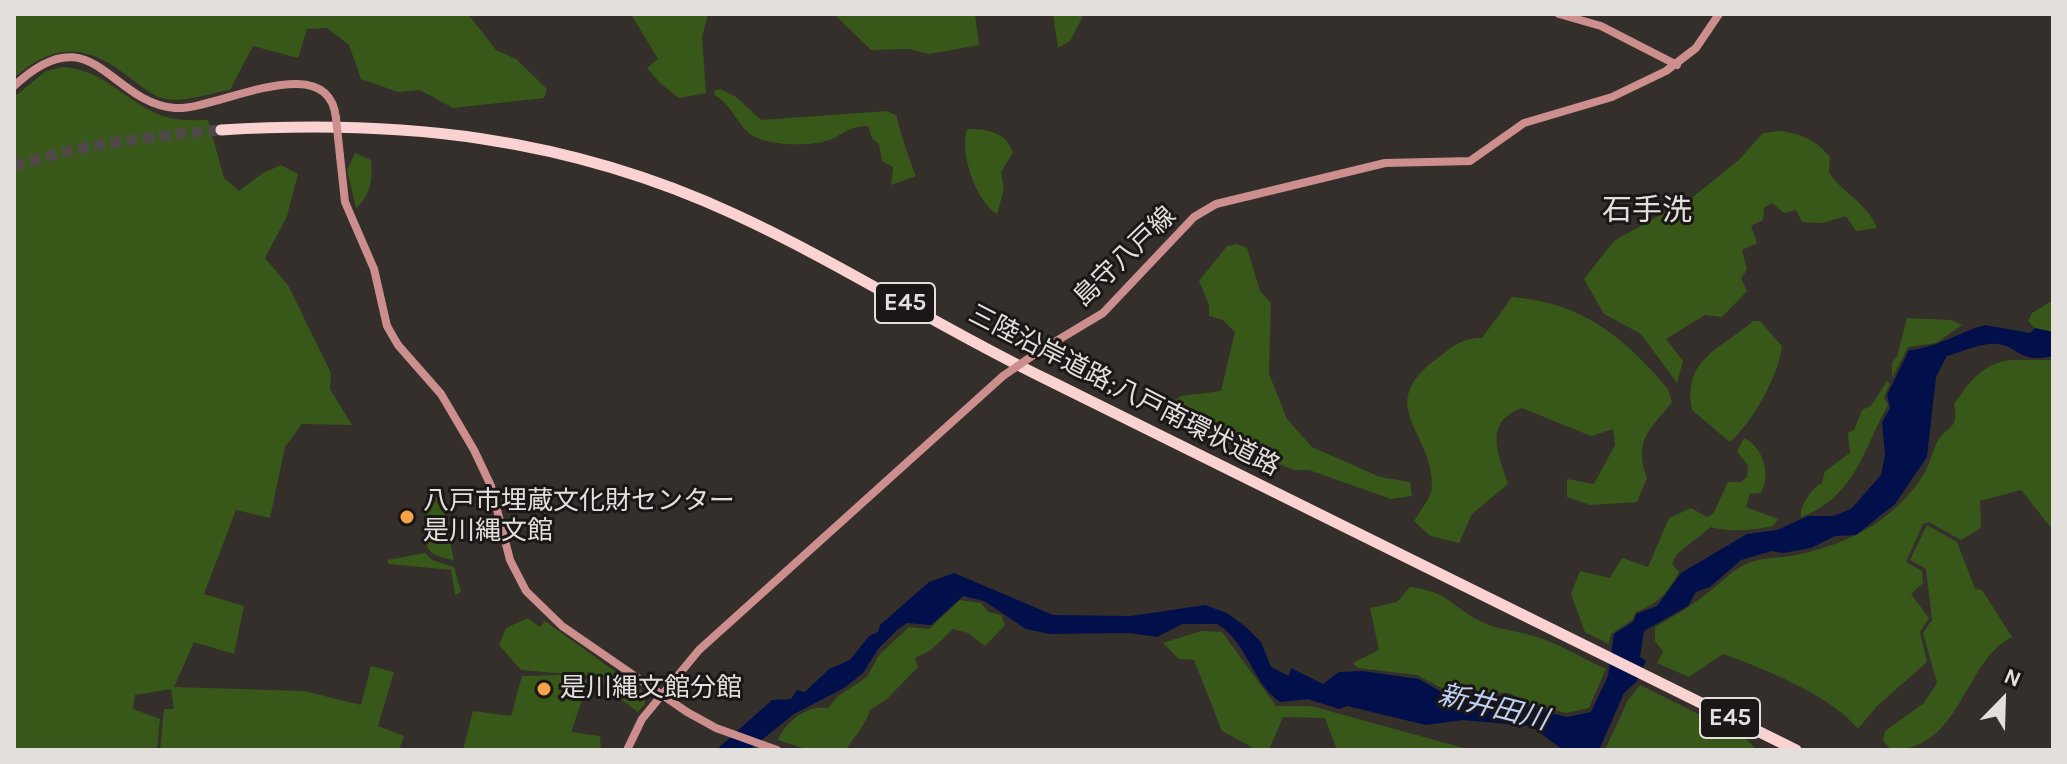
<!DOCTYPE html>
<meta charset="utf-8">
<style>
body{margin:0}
#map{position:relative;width:2067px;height:764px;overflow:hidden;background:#342f2b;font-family:Karla,sans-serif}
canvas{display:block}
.frame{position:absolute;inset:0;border:16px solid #e3dfdc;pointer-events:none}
.north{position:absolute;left:1963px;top:660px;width:80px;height:80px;-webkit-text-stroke:6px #1a1716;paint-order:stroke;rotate:23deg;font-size:22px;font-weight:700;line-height:32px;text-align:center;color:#e3dfdc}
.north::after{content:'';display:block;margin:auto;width:28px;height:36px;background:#e3dfdc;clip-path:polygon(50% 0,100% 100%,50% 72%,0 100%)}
</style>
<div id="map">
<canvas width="2067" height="764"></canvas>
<div class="frame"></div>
<div class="north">N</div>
</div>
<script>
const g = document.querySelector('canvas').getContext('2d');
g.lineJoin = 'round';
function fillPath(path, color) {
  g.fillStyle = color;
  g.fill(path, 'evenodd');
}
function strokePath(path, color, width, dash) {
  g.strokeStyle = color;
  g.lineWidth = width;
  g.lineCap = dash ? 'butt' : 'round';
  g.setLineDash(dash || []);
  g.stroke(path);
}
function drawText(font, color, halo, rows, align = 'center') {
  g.font = font + ' Karla,"Noto Sans JP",sans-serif';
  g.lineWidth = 6;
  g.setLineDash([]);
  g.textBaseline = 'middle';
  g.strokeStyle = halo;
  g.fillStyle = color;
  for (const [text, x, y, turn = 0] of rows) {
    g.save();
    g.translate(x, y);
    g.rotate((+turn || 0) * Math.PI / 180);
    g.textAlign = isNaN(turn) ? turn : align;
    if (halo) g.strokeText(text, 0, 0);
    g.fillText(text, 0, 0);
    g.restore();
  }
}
const green = new Path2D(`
 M14,14h454l28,36 20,9 31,30 -3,9 -91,10 -33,-18 -22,2 -37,-13 -12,-34 -22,-17 -20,1 -9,29 -45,-12 -23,44c-21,3 -48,14 -68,8 -13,-4 -26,-16 -37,-24 -42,-31 -72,-30 -111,4z
 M631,14h77l-6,23 4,56 -27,5 -18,-14 -14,-16 11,-9z
 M834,14h141l4,31 -50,9 -19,-5 -39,1z
 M1053,14h31l-14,27 -12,7z
 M63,67c46,3 66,41 107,51 12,3 26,2 38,2l16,58 15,13 24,-18 18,-8 17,9 -11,42 -22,42 23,27 43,88 -1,16 22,36 -50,-1 -17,23 -15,71 -34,-8 -32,84 40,12 -10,48 -40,-12 -20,45 130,4 57,14 10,-39 23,6 -16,54 26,10 -5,14h-239l4,-41h10l-3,-20 -36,6 -2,14 27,10 -3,31h-143v-653l32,-26z
 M720,89l16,8 25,23 126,-9 10,5c-1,5 15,51 19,60l-25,9 2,-18 -11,-6 -3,-17 -7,-6 -4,-12c-23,0 -28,13 -46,16 -18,4 -60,4 -74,-10 -13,-12 -17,-27 -33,-37l-1,-4z
 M967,129c20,0 40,3 46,24l-12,19 3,17 -7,25c-21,-12 -38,-62 -30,-85z
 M1780,131c22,3 36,9 50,26l-1,15c14,22 39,32 48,56l-21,3 -10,-15 -23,7 -21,-1 -6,-12 -12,3 -12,-10 -8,5 -1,12 -12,6 6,17 -15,7 5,20 -6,8 6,13 -25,26 -17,-2 -39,24 17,22 -6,22 -36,-49 -37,-20 -20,-35 30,-38 80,-45 45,-36 24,-27z
 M355,153l16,7c2,18 0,35 -15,48l-9,-38z
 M1237,244l10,4 13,43 11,12 -2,71 18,45 25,28 68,30 30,5 2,14 -21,3 -82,-29h-15l-81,-33 -12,-12 -21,-10 -7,-14 8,-5 40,-5 14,-59 -12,-12 -14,-4v-11l-10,-24 28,-35z
 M1512,297c71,6 112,40 156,92l4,13c-22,28 -39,38 -25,76l-10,24 -47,3 -23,-8v-18l27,5 21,-39 -2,-16 -22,7 -69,-28c-39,14 -24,44 -14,76l-36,30 -13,29 -29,-7 -16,-15c5,-9 17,-23 18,-33 2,-58 -61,-82 7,-131 16,-12 23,-19 43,-19z
 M2053,300v32l-18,-4 -7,-7 4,-8z
 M1907,318l44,2 11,5 -26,18 -28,4 -16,31v-16l5,-5z
 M1753,321h7l22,25c-3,29 -30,77 -52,96l-38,-32c-10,-52 31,-62 61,-89z
 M2011,360h42v170l-32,-40 -41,11 1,27 -20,12 -32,-18 -6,2 -17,38 16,9 1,12 -12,11 18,24 -9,14 7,30 -51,45 -18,22c-26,-33 -95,-61 -135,-75l-34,23 -32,-14 6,-11 -8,-11v-14c22,-12 42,-25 60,-40 9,-7 19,-18 29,-22 18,-9 33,-6 52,-10 53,-11 100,-35 129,-83 5,-9 7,-19 11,-28 9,-19 24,-12 18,-40 16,-23 29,-41 57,-44z
 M1887,381l3,3 -6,13 4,8c-24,42 -32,92 -87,112 -2,-9 11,-30 21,-34l3,-12 25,-18 -2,-20 6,-3 8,-20 9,-4z
 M1744,438c18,8 28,35 17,55l-11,1 -4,13 32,12 -5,7c-19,4 -43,7 -62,1l-34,27 -5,10 7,8c-12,21 -21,32 -43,40l-4,8 -21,14 -2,10 -24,-12 -14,-38 9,-23 30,7 12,-20 26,9 21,-49 22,-10 16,9 6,-3 15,-32h13l6,-5 1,-11 -11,-15z
 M436,497h6l12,64c-18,-7 -25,-3 -30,-25l6,-2 -7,-29 13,-3z
 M1927,525l30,17 18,47 7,1 30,47c-50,26 -50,113 -121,113l-8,-10 2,-9 39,-28 13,-20 -14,-50 9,-13 -6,-51 -16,-9z
 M425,553l7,7 22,7 7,25 -6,3 -4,-25 -62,-6 -2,-4z
 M1410,587c40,5 41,20 72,35 16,8 37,9 55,15 23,7 46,22 69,32l-17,39 -23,5 -42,-11 -14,-9 -63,-2 -30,-16 -59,-7 -5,-5 26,-13 -9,-42 27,-6z
 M960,600l21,3 7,9 13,3 4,10 -20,21 -17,-13 -15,-4 -22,21 -16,8 3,9 -31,32 -17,11c-4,15 -16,26 -24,40h-37l-31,-10c7,-18 30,-36 50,-32l10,-12 29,-19 12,-22 30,-28 20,2z
 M528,618l12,9 5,-6 100,72v11l-7,8 -48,-36 -69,-6 -22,-25 7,-17z
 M1201,631l21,1 54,74h35l160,44h-134l-12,-32 -42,-1 -14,33h-12l-35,-19 -28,-71 -15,-1 -16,-16z
 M558,675l31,5 -18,52 29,4 1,14h-138l10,-39 38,5 11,-40z
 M1640,685l104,52 13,13h-152l23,-50z`);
const water = new Path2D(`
 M1985,325l45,8 5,-5 18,4v24c-35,8 -34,-10 -56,-12 -16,-2 -34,8 -50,12l-11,21 -9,80 -32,47 -39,31 -21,1 -24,12 -28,5 -11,-2 -31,9 -31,27 -14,5 -8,14 -44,25 -4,26 6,4 -9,20 -13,12 -25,57h-36l-32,-24 -68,-6 -37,5 -79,-19 -8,3 -31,-10 -28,3c-28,-19 -33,-61 -63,-78h-35l-25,13 -28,-4 -80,1 -23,-5 -42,-28 -21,-5 -32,29 -24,-2 -9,6 -20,20 -15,24 -19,15 -50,26 -45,36h-33l56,-50 19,-1 6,-9 8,2 24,-23 21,-9 19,-24 9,-4 2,-7 49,-43 25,-9 99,42 78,1 74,-11 22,8 19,14 15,15 10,25 18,9 2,-8 32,16 16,-12 23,-1 57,8 26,15 15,4 13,-4 37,3 17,10 40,10 24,-5 17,-36 6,-42 20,-13 2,-7 21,-8 24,-33 66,-39 30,-4 31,-14h25l18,-7 30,-34 4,-20 -3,-33 8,-14 -3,-13 22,-45c28,-2 50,-18 76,-25z`);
const highwayTunnel = new Path2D(`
 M14,166c68,-22 136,-30 207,-36`);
const secondary = new Path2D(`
 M1559,14l42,12 76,39
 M14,86c79,-74 95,17 161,22 41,3 153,-62 161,10
 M340,156l5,46 29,67 13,57 11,19 43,49 33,56 17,36 19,74 16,31 36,35 125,86 29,16 61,22
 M1038,352l65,-39 91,-96 22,-13 169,-41 85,-2 54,-38 88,-26 54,-26 30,-23 23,-34
 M627,750l15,-31 57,-69 304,-274`);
const highway = new Path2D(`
 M221,130c181,-11 347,7 513,84 107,49 206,114 312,165 251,122 499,249 750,371`);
const secondaryBridge = new Path2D(`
 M336,118l4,38
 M1003,376l35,-24`);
const markers = [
 [407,517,8,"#f5a346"],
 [544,689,8,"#f5a346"]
];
const shields = [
 [905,303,60],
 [1730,718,60]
];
const shieldNames = [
 ["E45",905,303],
 ["E45",1730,718]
];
const streetNames = [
 ["島守八戸線",1125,257,-44],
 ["三陸沿岸道路;八戸南環状道路",1124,391,27]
];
const poiNames = [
 ["八戸市埋蔵文化財センター",423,502],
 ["是川縄文館",423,532],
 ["是川縄文館分館",560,689]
];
const waterNames = [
 ["新井田川",1493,708,14]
];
const quarterNames = [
 ["石手洗",1647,211]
];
fillPath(green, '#375819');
fillPath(water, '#01104b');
strokePath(highwayTunnel, '#4e4946', 11, [11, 5.5]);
strokePath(secondary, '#cc8f8e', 8);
strokePath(highway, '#fad2d1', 11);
strokePath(secondaryBridge, '#cc8f8e', 8);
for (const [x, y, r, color] of markers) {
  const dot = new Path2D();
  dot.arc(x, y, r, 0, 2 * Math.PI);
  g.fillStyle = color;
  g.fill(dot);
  strokePath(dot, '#1a1716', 3);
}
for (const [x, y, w] of shields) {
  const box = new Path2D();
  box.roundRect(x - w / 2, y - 20, w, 40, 6);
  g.fillStyle = '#1a1716';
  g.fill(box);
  strokePath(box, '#e3dfdc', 2);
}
drawText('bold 24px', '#e3dfdc', null, shieldNames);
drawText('26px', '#e3dfdc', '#1a1716', streetNames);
drawText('26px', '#e3dfdc', '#1a1716', poiNames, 'left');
drawText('italic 28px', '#bed1f6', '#1a1716', waterNames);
drawText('30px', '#e3dfdc', '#1a1716', quarterNames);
</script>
